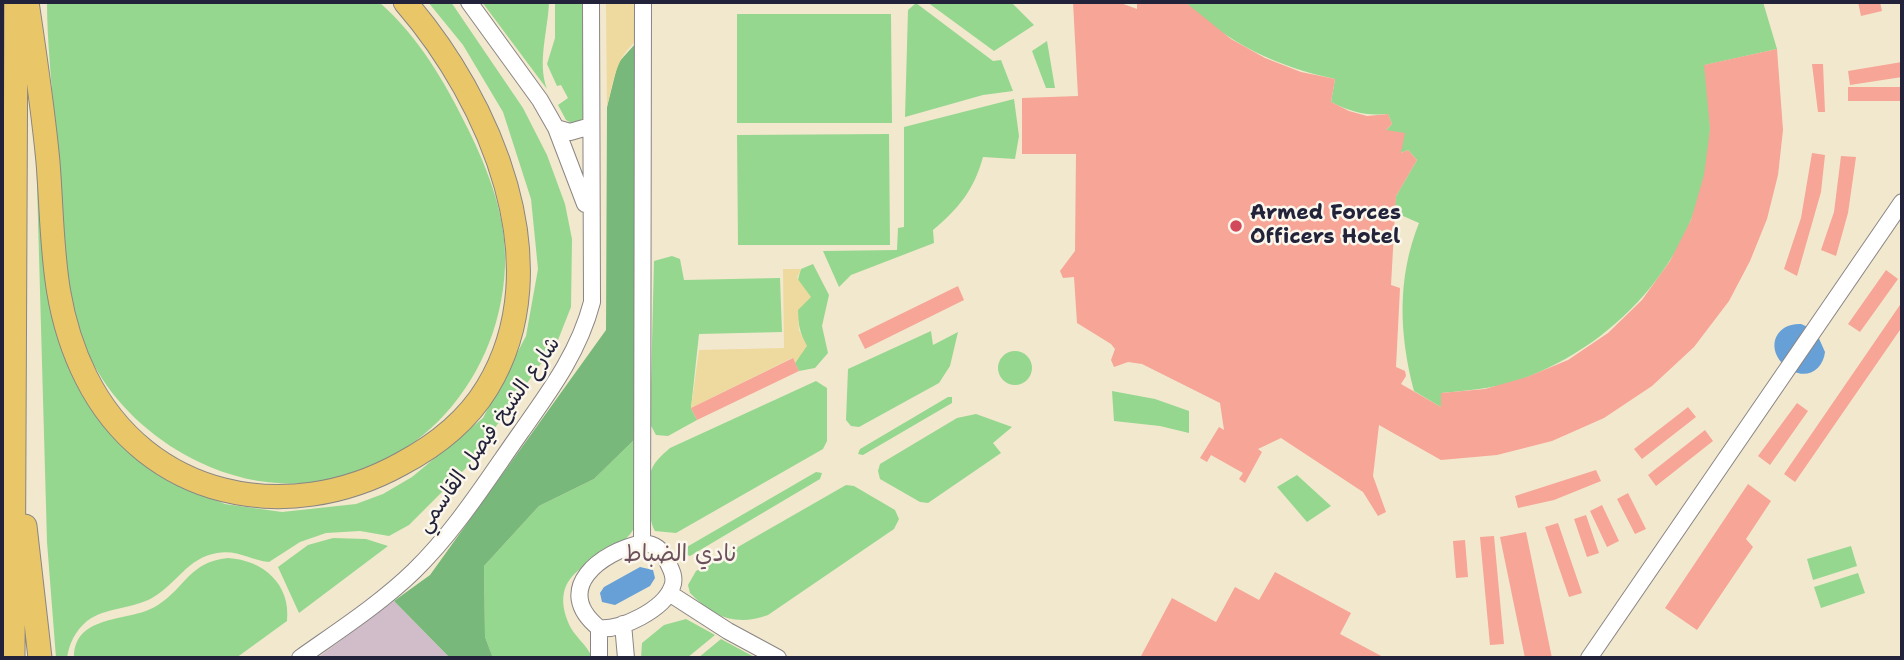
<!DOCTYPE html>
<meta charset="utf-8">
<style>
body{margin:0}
#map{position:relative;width:1904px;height:660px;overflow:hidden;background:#f2e8ce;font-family:"Shantell Sans",sans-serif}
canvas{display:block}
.frame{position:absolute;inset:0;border:4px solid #22223b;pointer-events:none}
</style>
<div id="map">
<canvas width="1904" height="660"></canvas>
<div class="frame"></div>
</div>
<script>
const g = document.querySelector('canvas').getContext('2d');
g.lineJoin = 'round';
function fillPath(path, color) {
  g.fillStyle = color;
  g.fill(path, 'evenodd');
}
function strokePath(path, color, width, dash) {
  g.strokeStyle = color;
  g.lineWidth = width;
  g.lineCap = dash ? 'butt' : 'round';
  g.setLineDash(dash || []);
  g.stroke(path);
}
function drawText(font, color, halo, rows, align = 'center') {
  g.font = font + ' "Shantell Sans","Playpen Sans Arabic",sans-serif';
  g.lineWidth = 5;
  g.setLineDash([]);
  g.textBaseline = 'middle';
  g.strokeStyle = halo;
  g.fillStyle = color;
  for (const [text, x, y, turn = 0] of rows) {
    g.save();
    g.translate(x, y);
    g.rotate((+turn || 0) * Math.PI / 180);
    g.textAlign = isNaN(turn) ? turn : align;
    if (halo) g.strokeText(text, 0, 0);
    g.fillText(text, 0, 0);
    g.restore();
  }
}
const industrial = new Path2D(`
 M394,601l56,57h-133z`);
const green = new Path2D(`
 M47,2h332c40,35 66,80 89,127 21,43 39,89 37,138 -7,156 -160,265 -306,195 -40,-19 -78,-51 -101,-90 -37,-64 -38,-172 -43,-245 -3,-42 -8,-84 -8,-125z
 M428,2h23l72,106 24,47 18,49 7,35 -1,68 -13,33 -92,128 -57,57 -20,11 -29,-5 -34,2 -26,9 -31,20c-19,-2 -32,-13 -52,-9 -30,5 -40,31 -65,45 -20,11 -46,9 -65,23 -12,10 -18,23 -20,37h-11l-9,-116 -13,-466 13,210 83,166 35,27 60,25 57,8 74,-8 27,-10 29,-17 71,-59 43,-82 12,-67 -7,-70 -28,-87 -40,-67z
 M482,2h67c-1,29 -12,60 -2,87z
 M555,2h31l-2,116 -11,6 -7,-4 -8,-15 10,-7 -7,-13 -4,1 -10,-22 8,-26z
 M927,2h84l23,23 -40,26z
 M1185,2h578l14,47 -72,16c1,21 5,42 5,63 -1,112 -80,208 -180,248 -28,12 -59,14 -89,17v14l-27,-16c-15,-57 -17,-113 5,-168l-25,-11 2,-16 21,-36 -9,-10 -7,3 -15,-23 6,-6 -4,-10c-23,2 -37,-2 -57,-12l4,-23c-57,-12 -108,-36 -150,-77z
 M916,3l77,58 8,-1 12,31 -30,4 -78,22 3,-107z
 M737,14h154l1,109h-155z
 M1047,41l8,47h-9l-14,-37z
 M1014,99l5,37 -4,23 -32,-2c-9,33 -24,51 -50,73l1,13 -83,32 -12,12 -16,-36 74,-1 1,-22 6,-1v-100z
 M889,134l1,111h-152l-1,-110z
 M672,256l8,3 4,21 96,-2 2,54 -83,2 -8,74 6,12 -29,16 -12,-1 -6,-11 4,-163z
 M813,264l16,31 -7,31 6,27 -13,15 -16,3 -4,-8 11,-17c-10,-21 -13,-55 -5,-77z
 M931,331l2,14 25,-13 -8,34 -11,17 -80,44 -8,-1 -5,-6 2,-51z
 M998 368a17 17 0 1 1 34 0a17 17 0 1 1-34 0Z
 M816,381l11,7v53l-4,8 -147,84 -21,-2c-7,-12 -8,-41 -5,-56 2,-12 12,-20 20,-27z
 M1112,391l43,8 34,12v22l-29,-7 -46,-5z
 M948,397h4v6l-89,52 -5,-1 2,-5z
 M976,414l36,13 -19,16 8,10 -73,50 -8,-1 -40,-23 -2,-8 2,-7 77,-46z
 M635,439l1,85c-15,39 -92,35 -68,98 5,14 20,23 24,36h-99l-8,-21 -1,-71 55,-60 55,-27z
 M816,472l6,1 -2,6 -130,77 -5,-2v-6z
 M1297,475l34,31 -24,16 -30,-35z
 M846,485l8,1 41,24 4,9 -5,10 -126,86c-32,12 -55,2 -78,-22l-2,-8 8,-14z
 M333,538l33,1 22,7 -89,67 -21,-46 30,-22z
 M1851,546l6,20 -44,14 -6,-21z
 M228,558c35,2 63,26 59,63l-51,37h-162c0,-46 58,-35 84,-53 28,-18 31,-43 70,-47z
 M1858,573l7,20 -44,15 -7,-21z
 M686,619l29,16 -28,23h-46l1,-15 22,-18z
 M721,639l35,19h-58z`);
const forest = new Path2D(`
 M636,43l-1,396 -41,40 -55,27 -55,60 1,71 8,21h-43l-56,-57 36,-26 176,-245 1,-223 11,-44z`);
const sand = new Path2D(`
 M606,2h32v38c-22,15 -25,43 -31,67z
 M783,269h18l-4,9 14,19 -13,13 1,20 8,16 -12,17 -3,-5 -101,50 8,-58 85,-2z`);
const water = new Path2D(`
 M1801,324l7,3 -26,36c-16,-18 -5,-40 19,-39z
 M1817,334l8,18c-2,17 -16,27 -33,19z
 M640,567l13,3 2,8 -5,8 -35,19 -13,-3 -2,-9 4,-6z`);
const building = new Path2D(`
 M1073,2h45l19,7v-7h48l46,37 34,19 36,14 34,7 -4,23 18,9 18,5 21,-2 4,10 -6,6 19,3 -4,20 7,-3 9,10 -21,36 -5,89 9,3 -4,79 9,4 1,5 -5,8 40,23v-14l44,-4 42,-12 41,-17 40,-27 34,-33 28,-39 21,-41 13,-45 6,-46 -6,-64 73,-16 6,81 -5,45 -11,44 -17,42 -21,40 -35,46 -42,39 -48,32 -52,23 -55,14 -56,5 -62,-35 -6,51 13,36 -8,4 -15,-24 -82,-54 -23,11 4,3 -17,31 -6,-4 4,-6 -32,-18 -4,7 -7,-4 19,-31 5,3 -4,-27 -78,-39 -14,-2 -14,5 -3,-7 4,-11 -4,-5 -34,-21 -3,-46 -11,1 -3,-7 15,-20 1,-97h-54v-56l56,-2z
 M1858,2h22l2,9 -21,5z
 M1902,62v15l-52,8 -2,-14z
 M1812,64h11l2,48h-7z
 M1848,87h52v14h-52z
 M1812,153l13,2 -4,37 -24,84 -13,-7 17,-51z
 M1841,156l15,1 -8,56 -12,43 -15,-6 13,-38z
 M1886,270l12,9 -38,53 -12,-8z
 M958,286l6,14 -99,49 -7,-14z
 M1902,302v25l-107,155 -11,-8z
 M793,358l6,13 -102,49 -6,-12z
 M1797,403l11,8 -38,54 -12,-9z
 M1688,407l8,10 -54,42 -8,-10z
 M1705,430l8,11 -57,45 -8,-11z
 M1596,470l5,11 -47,19 -36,8 -3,-12z
 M1748,484l23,17 -25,38 7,8 -56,83 -32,-22z
 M1628,493l18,36 -11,5 -18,-35z
 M1602,505l17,36 -12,6 -17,-36z
 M1586,515l13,38 -12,4 -13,-38z
 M1558,523l24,70 -13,4 -24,-70z
 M1526,532l26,126h-27l-25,-121z
 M1494,536l10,108 -14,1 -10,-108z
 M1465,540l3,37 -12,1 -3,-37z
 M1275,572l76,41 -11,21 45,24h-245l32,-60 44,24 19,-35 24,13z`);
const minor = new Path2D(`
 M469,2l71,98 16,28 29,76
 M556,128l14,4 21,-6
 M642,543l1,-541
 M642,543c13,1 20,6 25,18 4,8 9,17 5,26 -8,22 -51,44 -73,41 -48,-39 2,-76 43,-85z
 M669,593l59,38 50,27
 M623,624l3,34
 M599,628v30
 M300,658c38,-27 80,-54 114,-87 42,-41 73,-91 107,-139 29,-41 58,-80 71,-130l-1,-300
 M1589,658l313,-456`);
const highway = new Path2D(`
 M27,2c8,53 16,107 21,160 6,77 2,143 38,215 61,122 201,150 315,87 34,-18 66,-43 86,-76 75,-123 3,-288 -82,-386
 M25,526l15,132
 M13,658l3,-655`);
const markers = [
 [1236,226,7,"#d1495b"]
];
const poiNames = [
 ["Armed Forces",1250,214],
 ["Officers Hotel",1250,238]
];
const streetNames = [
 ["شارع الشيخ فيصل القاسمي",489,435,-55]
];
const neighbourhoodNames = [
 ["نادي الضباط",680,555]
];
fillPath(industrial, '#d1bdca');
fillPath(green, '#95d78f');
fillPath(forest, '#78b87a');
fillPath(sand, '#eeda9e');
fillPath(water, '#67a0d6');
fillPath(building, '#f6a596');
strokePath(minor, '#8a8584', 18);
strokePath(highway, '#8a8584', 25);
strokePath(minor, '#fff', 16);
strokePath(highway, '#e9c769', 23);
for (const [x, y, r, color] of markers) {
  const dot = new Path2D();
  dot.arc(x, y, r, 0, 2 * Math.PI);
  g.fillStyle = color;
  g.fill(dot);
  strokePath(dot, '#fbf7ec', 2.5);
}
drawText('bold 21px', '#22223b', '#fbf7ec', poiNames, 'left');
drawText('21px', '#22223b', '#fbf7ec', streetNames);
drawText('23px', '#6c505b', '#fbf7ec', neighbourhoodNames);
</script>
